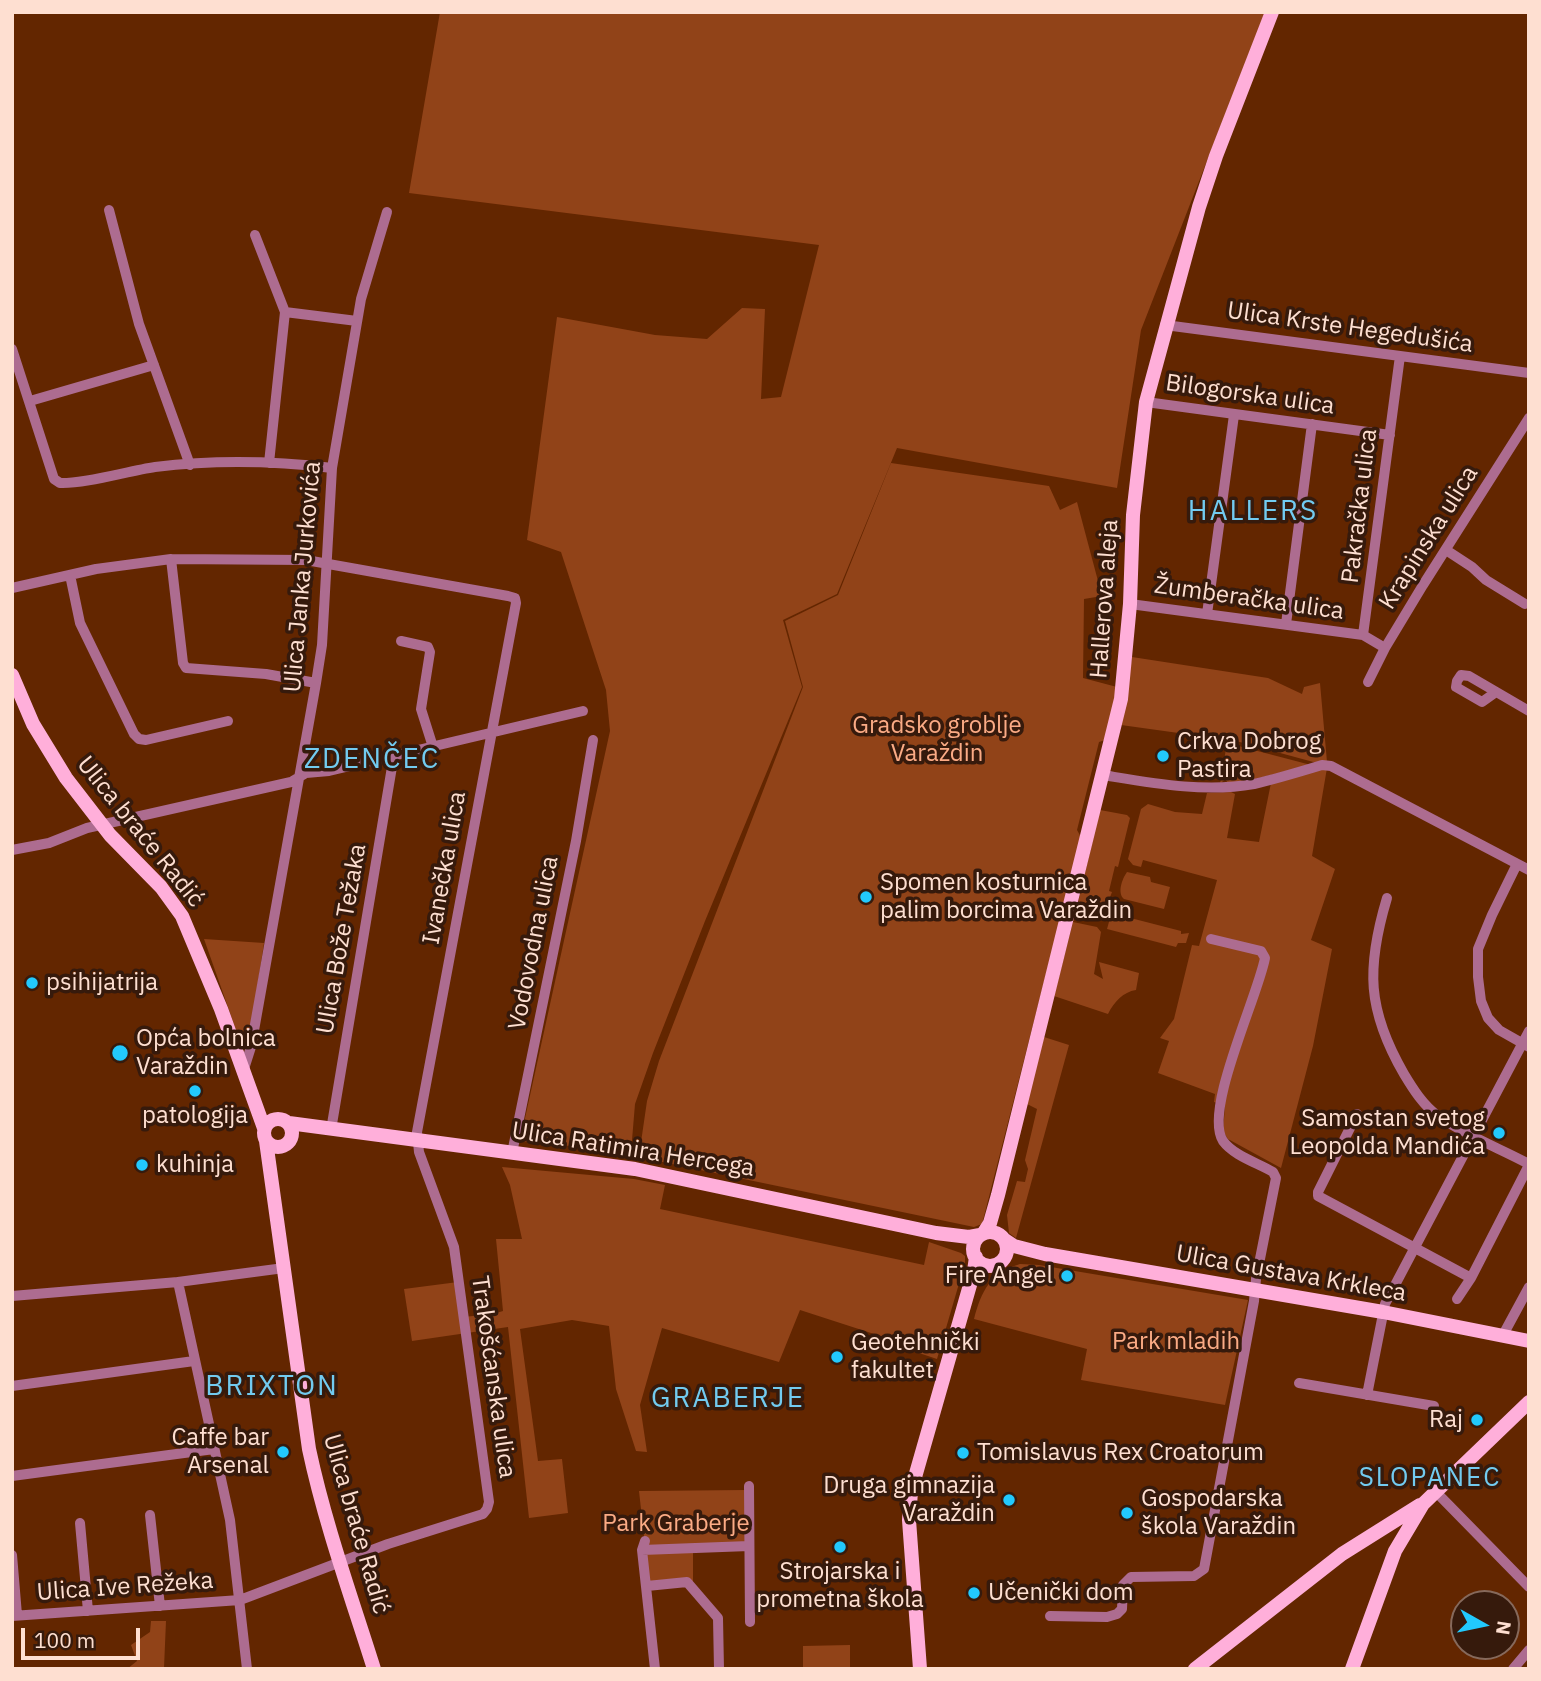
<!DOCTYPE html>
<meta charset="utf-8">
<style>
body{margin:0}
#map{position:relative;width:1541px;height:1681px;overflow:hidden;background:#632600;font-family:"IBM Plex Sans",sans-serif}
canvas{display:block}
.frame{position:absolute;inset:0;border:14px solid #fedfd1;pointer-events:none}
.north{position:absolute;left:1450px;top:1590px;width:70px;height:70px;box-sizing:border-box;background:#361a0c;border:2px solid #86695b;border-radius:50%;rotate:99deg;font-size:19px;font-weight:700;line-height:28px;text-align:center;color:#fedfd1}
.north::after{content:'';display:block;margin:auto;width:24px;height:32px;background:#22c9fd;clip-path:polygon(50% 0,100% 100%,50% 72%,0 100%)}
.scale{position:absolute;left:21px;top:1628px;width:119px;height:32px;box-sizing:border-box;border:4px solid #fedfd1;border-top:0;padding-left:9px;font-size:21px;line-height:24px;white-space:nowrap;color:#fedfd1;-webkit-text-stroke:5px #361a0c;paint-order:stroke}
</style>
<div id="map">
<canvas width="1541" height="1681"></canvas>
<div class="frame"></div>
<div class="north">N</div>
<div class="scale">100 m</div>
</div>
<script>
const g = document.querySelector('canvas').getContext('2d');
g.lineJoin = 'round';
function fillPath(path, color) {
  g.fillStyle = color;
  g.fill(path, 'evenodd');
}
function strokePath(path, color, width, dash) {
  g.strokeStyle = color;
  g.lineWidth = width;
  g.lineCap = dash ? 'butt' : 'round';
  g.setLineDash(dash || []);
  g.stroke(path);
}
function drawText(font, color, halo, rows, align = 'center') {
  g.font = font + ' "IBM Plex Sans",sans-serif';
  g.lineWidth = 7;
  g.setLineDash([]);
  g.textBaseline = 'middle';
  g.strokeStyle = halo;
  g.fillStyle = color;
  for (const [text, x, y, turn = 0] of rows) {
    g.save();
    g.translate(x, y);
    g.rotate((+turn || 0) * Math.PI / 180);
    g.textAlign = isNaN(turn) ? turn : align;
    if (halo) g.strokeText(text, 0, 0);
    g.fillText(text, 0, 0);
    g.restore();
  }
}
const green = new Path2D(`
 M440,12h825l-124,318 -24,158 -220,-40 -60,146 -54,26 19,67 -97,234 -52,132 -18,51 -4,48 -111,-11 90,-410 -4,-41 -45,-138 -34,-12 30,-223 98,18 52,4 35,-31 23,1 -4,90 20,-2 38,-152 -410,-52z
 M891,463l158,23 11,24 17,-8 25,94 -18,3 -1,79 34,9 -12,53 -6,2 -22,88 4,7 -99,387 -8,3 -326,-68 -8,-10 7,-48 12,-40 144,-374 -18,-66 53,-26z
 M1132,657l136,21 34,16 2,-7 16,-4 7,79 -10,1 -81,-22 -115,-16z
 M1227,743l84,22 -60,15 -23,3 -3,-4 -5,5z
 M1327,768l-15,88 23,13 -24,71 21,9 -19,97 -32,122 -53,-29 -5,-8 2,-25 -11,-4 1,-8 -57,-21 11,-32 -9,-3 14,-19 18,-74 7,1 18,-66 -74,-20 -2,7 -8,-2 -5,-6 13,-50 7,-5 27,8 27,2 5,-21 24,-1 4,2 -8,44 32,4 12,-59z
 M1100,810l27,5 3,3 -12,49 -3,-1 -6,25 3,1 -9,24 -9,3 -19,-4z
 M1127,872l23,5 1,5 19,5 -6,22 -40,-10c-7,-6 -2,-20 3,-27z
 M1115,909v5l66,17v3l8,-1 -3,10h-8l-2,4 -69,-18 5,-18z
 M1073,922l24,5 4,5 -7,42 9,5 -4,-17 40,11 -3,17c-13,2 -22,12 -28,24l-54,-18z
 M204,939l60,4 -15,98 -8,3z
 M1044,1037l25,8 -53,193 -7,-5 -2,-18 10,-34 8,1 3,-13 -3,-9 12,-51 -10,-5z
 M502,1167l132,12 31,6 -5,24 264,56 5,-23 32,11 4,3v7l-28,96 -33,-11 1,-4 -105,-34 -21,52 -117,-34 -22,77 7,47 -11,-1 -20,-62 -7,-63 -37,-6 -52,9 18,132 24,-2 6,54 -39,5 -21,-191 -96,14 -8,-52 54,-7 5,35 30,-3 10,-3 -7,-72h26l-12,-54z
 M1020,1264l19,1 209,35 -23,105 -144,-25 6,-31 -113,-30c7,-28 17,-47 46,-55z
 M746,1490l1,59 -54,2v34l-43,5 -11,-99z
 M151,1621h15l-2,47 -37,1 10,-8 -6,-16 19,-13z
 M850,1645v23l-47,1v-23z`);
const minor = new Path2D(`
 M109,210l30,114 51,141
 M255,235l30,77 -16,151
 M285,312l72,9
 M1165,325l364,48
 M12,349l42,130 6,4c25,1 68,-12 95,-16 58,-7 120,-6 177,1
 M30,401l124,-36
 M1146,402l244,33
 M1446,550l26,17 14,13 39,24
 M171,559l12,104 3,5 80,6 50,9
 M70,575l10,48 54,111 5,5 7,1 82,-19
 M12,588l84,-19 75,-10 135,1 202,36 7,2 1,5 -99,529 2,20 35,95 35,255 -2,7 -4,5 -95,30 -148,56 -228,16
 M1130,604l233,31
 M1207,614l27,-199
 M1286,624l26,-200
 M401,641l27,6 2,5 -9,57 12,38
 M1385,648l-22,-13 37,-279
 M1368,682l17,-34 38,-63 106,-167
 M1496,692l-14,10 -26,-15 1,-6 4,-6 8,1 60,35
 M1103,775c49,8 101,18 151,9 22,-5 45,-12 68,-19l9,1 198,104
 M12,850l37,-7 38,-15 204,-46 15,-9 23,-2 254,-60
 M1517,864l-25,51 -14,34v28l3,24 7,17 11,12 30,17
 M1387,898c-21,70 -20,112 17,176 9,15 19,31 34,42 27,19 61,32 91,48
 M243,1072l8,-25 65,-364 6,-38 10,-177 29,-169 26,-87
 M1357,1114l-39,78v4l153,82
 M331,1130l63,-375
 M512,1153l64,-312 17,-101
 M178,1282l52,238 17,149
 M12,1296l166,-14 106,-14
 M1457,1299l14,-21 58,-113
 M1503,1335l26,-48
 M1299,1383l135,23
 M12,1386l182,-25
 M1367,1395l18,-91 144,-273
 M12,1476l202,-27
 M749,1486l1,136
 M1436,1492l93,95
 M150,1515l10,91
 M80,1523l8,88
 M645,1541l-3,9 13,119
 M642,1550l107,-4
 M12,1555l5,60
 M647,1586l40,-4 31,36 1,51
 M1050,1616l57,1 10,-3 5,-5 1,-24 8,-8 63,-1 10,-7 50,-268 2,-22 20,-101 -3,-6c-15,-9 -39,-16 -50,-31 -20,-30 35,-145 42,-183l-4,-7 -50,-12
 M1513,1669l16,-19`);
const major = new Path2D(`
 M12,675l21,49 33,54 44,57 51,52 21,29 39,93 43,119
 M264 1133a14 14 0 1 1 28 0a14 14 0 1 1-28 0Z
 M289,1123l346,46 301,64 33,4 11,-2
 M266,1141l43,308c16,75 42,147 65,220
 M973 1249a17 17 0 1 1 34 0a17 17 0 1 1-34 0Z
 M983,1234l7,-11 8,-28 123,-496 9,-95 3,-89 13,-113 53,-195 17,-51 56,-144
 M1005,1240l9,6 31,8 338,58 146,29
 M920,1669l-11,-149 2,-29 63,-220 2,-14
 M1195,1669l147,-115 78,-49
 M1352,1669l43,-118 28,-47 106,-102`);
const markers = [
 [1163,756,7,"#22c9fd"],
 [866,897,7,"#22c9fd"],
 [32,983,7,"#22c9fd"],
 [120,1053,9,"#22c9fd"],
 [195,1091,7,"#22c9fd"],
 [1499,1133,7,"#22c9fd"],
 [142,1165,7,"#22c9fd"],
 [1067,1276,7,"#22c9fd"],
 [837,1357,7,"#22c9fd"],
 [1477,1420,7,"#22c9fd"],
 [283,1452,7,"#22c9fd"],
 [963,1453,7,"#22c9fd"],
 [1009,1500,7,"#22c9fd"],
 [1127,1513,7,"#22c9fd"],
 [840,1547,7,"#22c9fd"],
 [974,1593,7,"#22c9fd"]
];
const streetNames = [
 ["Ulica Krste Hegedušića",1350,328,8],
 ["Bilogorska ulica",1250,395,8],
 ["Pakračka ulica",1360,506,-83],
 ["Krapinska ulica",1429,538,-58],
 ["Ulica Janka Jurkovića",303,577,-85],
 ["Hallerova aleja",1105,599,-86],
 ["Žumberačka ulica",1249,599,8],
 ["Ulica braće Radić",140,832,51],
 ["Ivanečka ulica",445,868,-80],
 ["Ulica Bože Težaka",342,939,-80],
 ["Vodovodna ulica",534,943,-79],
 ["Ulica Ratimira Hercega",633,1150,9],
 ["Ulica Gustava Krkleca",1291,1274,10],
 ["Trakošćanska ulica",493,1377,82],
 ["Ulica braće Radić",356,1524,74],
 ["Ulica Ive Režeka",125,1587,-4]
];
const parkNames = [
 ["Gradsko groblje",937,726],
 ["Varaždin",937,754],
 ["Park mladih",1176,1342],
 ["Park Graberje",676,1524]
];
const poiNames = [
 ["Crkva Dobrog",1177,742],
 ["Pastira",1177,770],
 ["Spomen kosturnica",880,883],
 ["palim borcima Varaždin",880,911],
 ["psihijatrija",46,983],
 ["Opća bolnica",136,1039],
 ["Varaždin",136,1067],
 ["patologija",195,1116,"center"],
 ["Samostan svetog",1485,1119,"right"],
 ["Leopolda Mandića",1485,1147,"right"],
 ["kuhinja",156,1165],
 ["Fire Angel",1053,1276,"right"],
 ["Geotehnički",851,1343],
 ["fakultet",851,1371],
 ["Raj",1463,1420,"right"],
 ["Caffe bar",269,1438,"right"],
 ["Arsenal",269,1466,"right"],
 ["Tomislavus Rex Croatorum",977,1453],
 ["Druga gimnazija",995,1486,"right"],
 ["Varaždin",995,1514,"right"],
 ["Gospodarska",1141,1499],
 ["škola Varaždin",1141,1527],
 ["Strojarska i",840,1572,"center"],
 ["prometna škola",840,1600,"center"],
 ["Učenički dom",988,1593]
];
const neighbourhoodNames = [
 ["SLOPANEC",1430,1478]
];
const quarterNames = [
 ["HALLERS",1253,512],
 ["ZDENČEC",372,760],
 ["BRIXTON",272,1387],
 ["GRABERJE",728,1399]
];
fillPath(green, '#914318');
strokePath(minor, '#ad6c90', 10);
strokePath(major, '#ffafda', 14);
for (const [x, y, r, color] of markers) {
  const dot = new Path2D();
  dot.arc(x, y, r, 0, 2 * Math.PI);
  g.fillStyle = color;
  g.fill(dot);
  strokePath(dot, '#361a0c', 2.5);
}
drawText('24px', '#fedfd1', '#361a0c', streetNames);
drawText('24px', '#fbab85', '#361a0c', parkNames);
drawText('24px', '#fedfd1', '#361a0c', poiNames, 'left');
g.letterSpacing = '2px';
drawText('26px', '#72cbf0', '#361a0c', neighbourhoodNames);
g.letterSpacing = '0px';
g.letterSpacing = '2px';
drawText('28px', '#72cbf0', '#361a0c', quarterNames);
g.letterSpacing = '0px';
</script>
